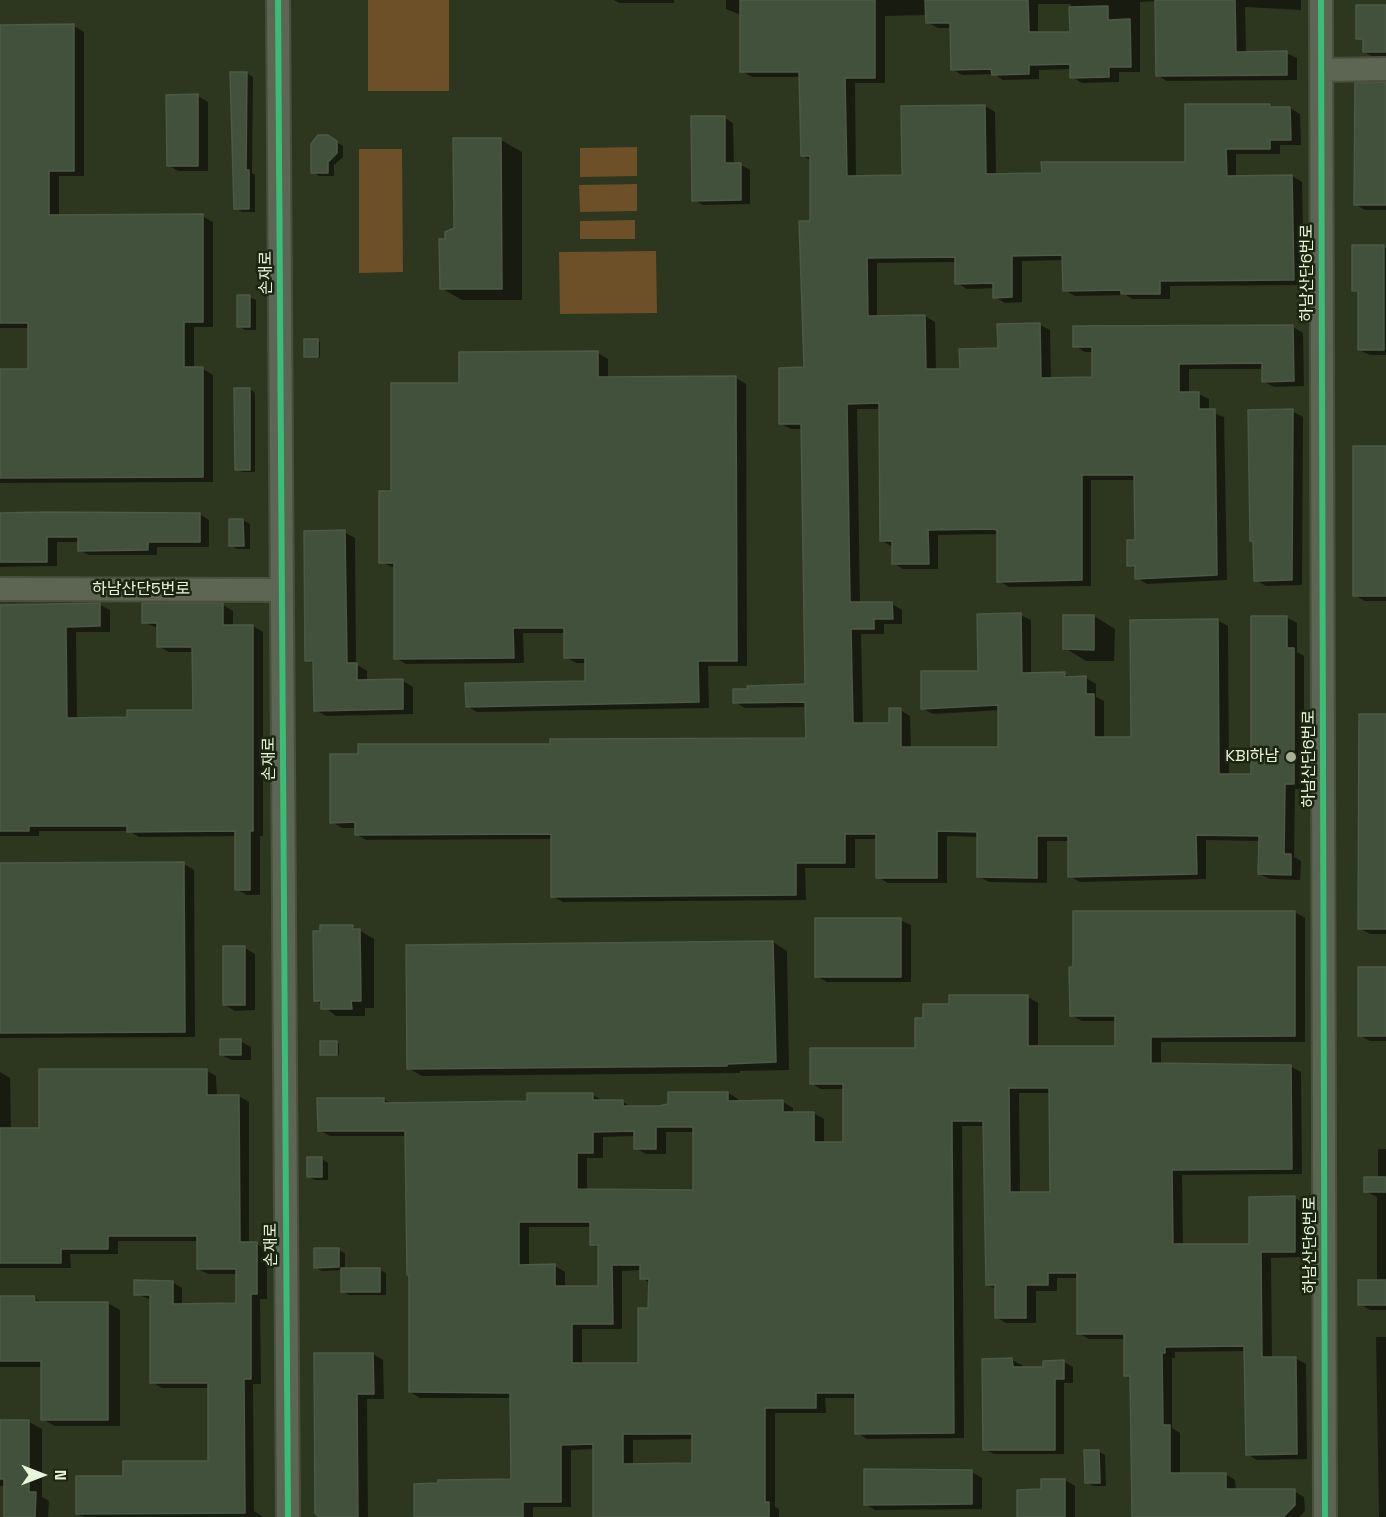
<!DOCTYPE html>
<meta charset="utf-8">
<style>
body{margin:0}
#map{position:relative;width:1386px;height:1517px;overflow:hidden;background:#2d361e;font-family:"Space Grotesk",sans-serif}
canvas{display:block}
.north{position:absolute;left:12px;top:1445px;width:60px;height:60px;-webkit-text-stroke:4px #1c2511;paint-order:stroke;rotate:90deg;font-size:16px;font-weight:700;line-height:24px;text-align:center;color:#e9f5db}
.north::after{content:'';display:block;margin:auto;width:21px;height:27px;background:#e9f5db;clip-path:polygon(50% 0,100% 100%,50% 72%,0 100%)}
</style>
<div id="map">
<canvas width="1386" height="1517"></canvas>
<div class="north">N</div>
</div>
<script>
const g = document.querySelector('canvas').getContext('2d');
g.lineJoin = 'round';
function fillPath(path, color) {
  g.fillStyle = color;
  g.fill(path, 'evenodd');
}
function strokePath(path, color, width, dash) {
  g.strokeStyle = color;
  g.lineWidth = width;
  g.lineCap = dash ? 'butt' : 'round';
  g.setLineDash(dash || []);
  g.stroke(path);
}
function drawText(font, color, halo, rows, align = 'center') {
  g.font = font + ' "Space Grotesk","Noto Sans KR",sans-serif';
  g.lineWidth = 5;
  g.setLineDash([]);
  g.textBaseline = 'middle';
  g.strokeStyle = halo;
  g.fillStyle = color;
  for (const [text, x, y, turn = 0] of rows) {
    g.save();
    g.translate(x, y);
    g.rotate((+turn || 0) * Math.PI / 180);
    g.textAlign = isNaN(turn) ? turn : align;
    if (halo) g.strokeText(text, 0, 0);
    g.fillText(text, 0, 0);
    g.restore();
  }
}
const green = new Path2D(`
 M368,0h81v91h-81z
 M637,147v29l-57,1v-29z
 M359,149h43l1,123 -44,1z
 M637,184v27l-57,1 -1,-27z
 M635,220v19h-55v-18z
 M656,251l1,62 -97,1 -1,-62z`);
const shadow = new Path2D(`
 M614,0h60v3h-55z
 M726,0h575v10l-56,-3 1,46h40l11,5v22l-130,1 -10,-6 -1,-74 -16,1v70h-21v10l-37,1 -10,-6 -1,-8 -32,1v9l-36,1 -9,-6 -32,1 -10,-6 -1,-41h-13l-11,-6v-7l-42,1v67h-30l1,95 47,-2 82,-70 10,6 1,63 47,-1 144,-11 83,-58 6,4 14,-1 10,6 1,31h-21v9h-44v23l56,-1 10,6 2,103 -134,1v13h-38l-6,-4 -51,1 -11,-6v-30l-42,1v41l-17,1 -10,-6v-9l-28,1 -10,-6v-21l-80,1v54l48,-1 10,6 1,49 25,-1 79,-45 10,5 1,49 43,-1v-26h-9l-10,-6 218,-19 10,6 1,53 -30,1 -11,-6v-12h-74v25h10l10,5v12l15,6 3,163 -80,4 -10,-6v-8l-8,-5 7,-24 -1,-61h-44v106l-82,1 -10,-6v-47l-61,1v34h-35l-10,-6v-16l-11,-6 -2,-132h-23l3,194 32,1 10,6v14h-18v10h-23l2,91 27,-1 10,-14 10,6 1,33 88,-1 1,-38 -67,4 -11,-6 58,-35 40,-58 11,5v54h33l8,4h14l10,6v13l8,4v38h28l85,-119 11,6 1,149h24l33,-158 11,6v29l7,4v133h-9l-1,68 7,4 -1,19 -30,-1 -11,-5 1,-33 -54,-1v39l-126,3 -11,-6 1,-35h-23v42l-58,-1 -11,-6 1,-39 -32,-1v47h-59l-10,-6v-38h-23v29h-50l1,32 -243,2 -11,-6v-57l-186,1 -10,-6v-6h-14l-10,-6 219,-77 256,-6v-32l-62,1 -10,-6 71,-16 -3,-257h-12l-10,-5 25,-56 6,-145 -1,-62 -9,-6 -1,-78h-49l-10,-6 -1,-56 -15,-6zM1038,4h33v29l-33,1z
 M1386,7v50h-12l-10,-5v-10l-6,-4z
 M0,26h74l10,6v144h-25v40h143l11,6v105h-19v42h9l10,6v107l-213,1v-113h30v-42h-30z
 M246,73l7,4 -1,96 3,2v37h-13l-6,-4z
 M1386,82v128h-21l-10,-6z
 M168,96h30l10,6v69h-30l-10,-6z
 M725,118l8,5 1,42h7l9,5v34l-47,1 -9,-5z
 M328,137l15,9v11l-9,8v11h-15l-6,-4z
 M501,140l21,12v148h-60l-21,-12 6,-48z
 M1383,246l3,2v107h-16l-11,-5v-57l-6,-3z
 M249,297l7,3v30h-11l-6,-4z
 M317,341l3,1v16l-14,-2z
 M598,353l10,6v19h128l10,6 1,282h-39l1,42 -232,4 -10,-6 120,-24v-19h-11l-10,-6v-24h-43l1,30 -118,1 -10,-6 -1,-90 -14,-6 12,-69 67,-109z
 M250,389l5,4v79h-13l-5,-3z
 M1292,411l11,6 -1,168 -36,1 -10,-6 -1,-37 -4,-2z
 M1386,448v153h-21l-11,-6z
 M0,513l199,1 10,6v27h-52v8h-68l-10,-5v-8h-22v24l-57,1z
 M243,520l7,4v25h-13l-7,-4z
 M344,532l11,6 1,126 11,7v10h36l10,6v27l-87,2 -11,-6 -1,-46 -7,-4z
 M100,605l10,5v22h-34l1,87h52l65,-8v-59h-25l-11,-6v-18l-15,-6 80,-17 10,6v15h20l10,6v204h-3v59h-13l-11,-6v-53l-97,1 -10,-6h-90v5h-39v-230z
 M1094,616l21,13 -1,32h-28l-21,-13z
 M1386,716v218h-16l-11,-6z
 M0,864h184l10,6 1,167 -195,1z
 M1295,912l10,6v124h-144v23l129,1 11,6 1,102 -120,1 1,71 67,-1 45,-47 10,6v53l-34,1 1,100h23l11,6 1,95 -50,1 -10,-6 -1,-103 -71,1v6h-3v70l8,5v42l45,-1 10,6 1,10 58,1 10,6 1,14 -6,6h-165l-2,-138 -7,-4v-36h-36l-11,-6 1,-55h-22v13h-21v32h-30l-10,-6v-28l-8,-4 -3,-159h-23l2,312 -97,1 -10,-6v-35h-32l1,15h-51v94l4,2v8h-184l-1,-68 -23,1v57h-38v10h-117l97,-37 -1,-82h-92l-10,-6 1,-116 -3,-1 -2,-139h-76l-11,-6 64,-31 9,5 137,-2 64,-7 10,6 20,1 10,6h26l69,-15 10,6v3h45l10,6v5h20l11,6v25l20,-1 1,-54h-24l-10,-6 106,-33 8,-30 26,-14 77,-9 10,6v45h79v-27h-35l-11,-6zM1019,1093h32v100h-31zM666,1132h28v60l-107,-1v-33h16v-21l32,-1v12l11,6h20zM529,1227h62l1,17 8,5v38l-35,1v-16l-10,-6h-26zM642,1270v8l8,5v26l-11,55 -57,1v-36h40v-58zM693,1439v25l-60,1v-25z
 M900,920l11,5v57h-84l-11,-6z
 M352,926l22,13v69h-9v8h-29l-20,-16z
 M773,942l14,9 2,119 -49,1v2l-318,3 -14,-8z
 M245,948l10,6v56l-20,1 -10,-6z
 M1386,969v72h-16l-11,-6z
 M240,1041l11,6v13h-19l-11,-5z
 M337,1042l2,2v11l-17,-1z
 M206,1070l10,6 1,20h22l10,6v142h8l10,5v50h-7l1,85h-8l1,127 9,6h-180l-5,-3 46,-37 86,-15 -1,-74h-47l-10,-6v-82l-16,-6 36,-12 10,6v17l56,-1v-30h-30l-10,-5v-28h-80v13h-48l1,14h-71v-196l10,6 1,52 29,-1z
 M1378,1149h8v161h-16l-10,-6 17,-22v-85l-12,-6 13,-12z
 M322,1159l6,4v17h-13l-6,-3z
 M338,1250l7,3v16l35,1 6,3v22h-37l-6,-4v-21l-21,1 -7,-4z
 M0,1298h34l10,6 64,-1 12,7v116h-65l-13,-7v-52h-42z
 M1376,1337h10v180h-7z
 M373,1354l10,6 1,39h-17l1,118h-47l-5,-162z
 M1012,1360l10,5v4h22l20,-7 9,5v16h-9v71h-70l-10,-5z
 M0,1422h29l13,7v68l7,4 -1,16h-44l1,-31h-5z
 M1099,1452l6,3 1,31h-13l-7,-4z
 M972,1472l10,6v31l-107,1 -10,-6z
 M1065,1480l10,6v31h-56l24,-26z`);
const building = new Path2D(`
 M740,0h135v78h-30l2,98 55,-1 -1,-69 84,-1 1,69 56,-1 -1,-11h144v-58h85v3h20l1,33h-21v9h-44l1,27 65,-1 2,105 -134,1v13h-39v-4l-58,1 -1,-36 -50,1v41l-19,1v-15l-38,1v-27l-88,1 1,58 57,-1 1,54h34l-1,-20 39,-1 -1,-24 43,-1 1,55 51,-1v-30h-19v-21l220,-1 1,56 -32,1v-19l-83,1v28h20v17h16l2,166 -82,4v-13h-8v-26h8l-1,-65h-52v105l-85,2v-52l-5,-1 -64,1 1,34h-37v-23h-12l-1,-138 -32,1 3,198h42l1,17h-19v10h-23l2,94h36v-15h12v39h97v-42l-77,4v-38h57l-1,-57 44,-1 1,60 43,-1v5l21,-1v18h8v43h37l-1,-117 88,-1 1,155h32v-158h36v32h7v136h-9l-1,70h7v21l-33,-1 1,-38 -63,-1 1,39 -129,3v-41h-31v42l-60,-1v-45l-40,-1v47h-61v-44h-31v29h-49v32l-245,2v-63l-196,1v-13l-25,1v-69h28v-10h192v-5l256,-1 -1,-36 -72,1v-14h15l-1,-3 58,-2 -4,-260h-22v-56l25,-1 -5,-146h11v-65h-9l-2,-84h-59z
 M925,0h103l1,32h41l-1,-25 39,-1v14l22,-1 1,48h-22v10l-39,1v-14l-41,1v9l-37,1 -1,-6 -40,1 -1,-47h-24z
 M1155,0h80l1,52 51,-1v24l-131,1z
 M1356,5h30v47h-23v-13h-7z
 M74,24v147h-25v44l154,-1v108h-19v45h19v110l-203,1v-109h28v-46h-28v-298z
 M230,72h17l-1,98h3v39h-15z
 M1386,82v123h-32l1,-122z
 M198,94v72h-31l-1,-71z
 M691,116h34v47h16v37l-49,1z
 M318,135h10l9,6v12l-9,9v11h-17v-29z
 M453,138h48l1,151h-62l-1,-50h6v-7l9,-4z
 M1352,245h32v105h-26v-59h-6z
 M237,295h13v32h-13z
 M304,339h14v18h-14z
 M598,351v26l138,-1 1,285h-39l1,41 -233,5 -1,-24 120,-2v-23h-21v-30h-51l1,30 -120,1v-96h-15v-72h12v-108h68v-31z
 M234,388h16v82h-15z
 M1293,409l-1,171 -38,1 -1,-40h-3l-2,-131z
 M1353,446h33v150h-33z
 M46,512l154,1v29h-52v8l-70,1v-14h-31v25h-47v-49z
 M229,519h14l1,27h-15z
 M345,530l2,133h10v17l46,-1v30l-89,2 -1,-50h-8l-1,-130z
 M100,603v23l-34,1 1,91 60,-1v-7h66l-1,-63h-35v-24h-15v-20h81v22h30v206h-3v59h-15v-59l-108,1v-6h-98v5h-29v-226z
 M1063,615h31v35l-31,-1z
 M1359,714h27v215h-28z
 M184,862l1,170 -185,1v-170z
 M1073,911h222v125l-144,1v26l140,2 1,104 -120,1 1,74h76v-47l46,-1v56h-34l1,105h34l1,97 -51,1 -2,-109 -79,1v6h-3l1,72h7v48h56v16h69v16l-12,12h-151l-2,-141h-6v-42h-47v-61h-29v12h-22v33h-31v-33h-9l-3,-164h-31l2,312 -99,1v-41h-39v15h-51v94h4v15h-176v-73l-32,1v57h-38v15h-109v-33l24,-1v-3l73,-1 -1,-86 -101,-1v-117h-2l-2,-144h-87l-1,-33h67v5l143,-2v-8h66v7h30v6h36l9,-2v-12h60v9l55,-1v12h31v30h29v-58h-33v-36h105v-30h8v-14h26v-9h79v51h87v-30h-45l-1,-49h4zM1009,1088h40l1,104h-40zM656,1127h37v63l-116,-1v-36h16v-21l41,-1v18h22zM519,1222h71v23h8v41h-43v-22l-36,1zM612,1265h28v14h9l-1,29h-10v55h-66v-39h41zM623,1434h69v29l-69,1z
 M815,918h86v59h-86z
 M320,925h33v4h7l1,72h-10l1,8h-31v-8h-7l-1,-70h7z
 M773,941l3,121 -49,2v2l-320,3 -1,-124z
 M223,946h22v59h-22z
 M1358,967h28v69h-28z
 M220,1039h21v16h-21z
 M320,1041h17v14h-17z
 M39,1069h168v26h32l1,147h17v52h-6v85h-7l1,134 -169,1v-38h47v-15h85v-78h-58v-88h-16v-15l39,1v23l63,-1v-34h-39v-33h-89v13h-47v14h-61v-135h39z
 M307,1157h15v20h-15z
 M1364,1177h22v15h-22z
 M314,1248h25v19l-25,1z
 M341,1268h39v24h-39z
 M1358,1280h28v25h-28z
 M0,1296h34l1,6h73v118h-67v-59h-41z
 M314,1353h59l1,41h-17l1,123h-39l-4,-4z
 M1012,1358l1,9h30v-6l21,-1v19h-9v71h-72l-1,-91z
 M0,1420h29v72h7l-1,25h-31v-38h-4z
 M1084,1450h15l1,33h-15z
 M864,1469l108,1v34l-108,1z
 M1041,1479h24v38h-48v-27l24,-1z`);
const minor = new Path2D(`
 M278,0l10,1517
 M1321,0l4,1517
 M1322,70l64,-1
 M0,589l282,1`);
const cycleway = new Path2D(`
 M278,0l10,1517
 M1321,0l4,1517`);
const markers = [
 [1291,757,6,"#a7b299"]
];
const streetNames = [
 ["손재로",267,273,-90],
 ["하남산단6번로",1308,273,-90],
 ["하남산단5번로",141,590],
 ["손재로",270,759,-90],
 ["하남산단6번로",1310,759,-90],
 ["손재로",272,1245,-90],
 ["하남산단6번로",1311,1245,-90]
];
const poiNames = [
 ["KBI하남",1279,757]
];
fillPath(green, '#6d4f28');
fillPath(shadow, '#0007');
fillPath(building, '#41513b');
strokePath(building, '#4c5947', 1.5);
strokePath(minor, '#48503d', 26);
strokePath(minor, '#5d6553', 22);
strokePath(cycleway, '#3abd76', 6);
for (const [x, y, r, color] of markers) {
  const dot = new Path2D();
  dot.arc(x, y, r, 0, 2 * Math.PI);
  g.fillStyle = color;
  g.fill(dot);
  strokePath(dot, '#1c2511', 2);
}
drawText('16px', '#e9f5db', '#1c2511', streetNames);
drawText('16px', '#e9f5db', '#1c2511', poiNames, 'right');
</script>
